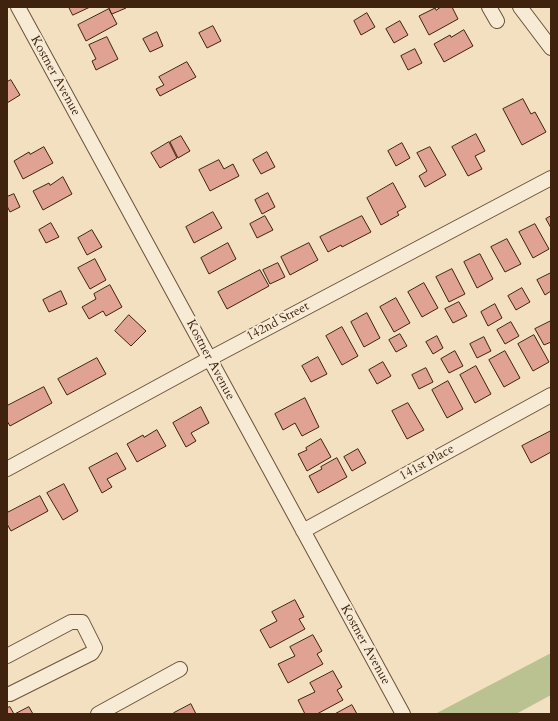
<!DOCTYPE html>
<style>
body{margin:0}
#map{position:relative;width:558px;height:721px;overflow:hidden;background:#f2e0c0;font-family:Cardo,serif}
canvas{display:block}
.frame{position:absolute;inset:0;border:8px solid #3f230e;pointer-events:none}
</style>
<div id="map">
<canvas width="558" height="721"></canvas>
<div class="frame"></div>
</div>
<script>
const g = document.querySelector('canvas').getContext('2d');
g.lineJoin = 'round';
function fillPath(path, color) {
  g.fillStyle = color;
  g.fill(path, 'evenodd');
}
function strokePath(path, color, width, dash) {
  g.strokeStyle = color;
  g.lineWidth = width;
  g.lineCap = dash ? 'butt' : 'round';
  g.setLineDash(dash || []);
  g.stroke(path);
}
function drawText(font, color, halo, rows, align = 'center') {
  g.font = font + ' Cardo,serif';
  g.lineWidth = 4;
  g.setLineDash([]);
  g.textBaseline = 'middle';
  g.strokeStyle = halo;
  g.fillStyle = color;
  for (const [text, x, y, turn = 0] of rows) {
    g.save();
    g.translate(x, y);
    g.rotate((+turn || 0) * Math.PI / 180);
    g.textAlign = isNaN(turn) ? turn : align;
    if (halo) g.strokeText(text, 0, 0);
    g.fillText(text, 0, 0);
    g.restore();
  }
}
const green = new Path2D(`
 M551,653v42l-35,19h-81z`);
const building = new Path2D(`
 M69,7h21l-17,8z
 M109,7h16l1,1 -14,6z
 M441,7h11l6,12 -29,16 -10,-19 16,-8 1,2z
 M109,9l8,15 -31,17 -8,-16z
 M367,13l8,14 -14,8 -7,-14z
 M400,21l8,14 -14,8 -8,-14z
 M213,26l8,15 -14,7 -8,-15z
 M464,30l9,16 -29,16 -10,-18 16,-9 1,2z
 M157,32l6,14 -13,6 -7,-13z
 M107,37l11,22 -22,11 -4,-9 4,-2 -7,-14z
 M415,49l7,14 -14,7 -7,-14z
 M187,62l9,15 -36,19 -4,-7 8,-4 -5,-8z
 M11,80l9,15 -13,8v-21z
 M523,99l8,15 4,-2 11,20 -24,13 -19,-36z
 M476,134l9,17 -10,5 7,13 -14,7 -16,-29z
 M181,136l9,15 -12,7 -8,-16z
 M169,142l8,16 -17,10 -9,-15z
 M402,143l8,15 -14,8 -8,-15z
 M44,147l9,16 -30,16 -9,-18 15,-9 1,2z
 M430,147l16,28 -21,12 -6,-11 8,-5 -10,-18z
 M267,152l8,15 -14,7 -8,-14z
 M219,160l5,9 9,-5 6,12 -29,15 -11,-21z
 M63,177l9,17 -29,16 -10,-19 16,-8 1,2z
 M393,183l13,24 -9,5 2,3 -18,10 -14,-27z
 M268,193l7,14 -13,7 -7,-14z
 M14,194l6,13 -10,5 -3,-6v-9z
 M213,212l9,16 -28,15 -8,-16z
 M265,216l8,14 -16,8 -7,-14z
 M362,216l9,16 -29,15 -1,-2 -13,7 -8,-15z
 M551,216v12l-5,-9z
 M51,223l8,14 -13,6 -7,-13z
 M535,224l14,25 -16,9 -14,-26z
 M92,230l10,17 -15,8 -9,-17z
 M507,239l14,25 -16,8 -14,-25z
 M228,243l8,16 -27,15 -8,-16z
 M309,243l9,17 -28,15 -9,-18z
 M480,254l13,25 -16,9 -13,-26z
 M95,259l11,21 -16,9 -12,-21z
 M278,263l7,14 -15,7 -7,-14z
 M452,269l13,25 -16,8 -13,-25z
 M260,270l9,16 -42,23 -9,-17z
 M551,273v18l-6,4 -8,-15z
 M424,283l14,25 -16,9 -14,-25z
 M110,285l12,22 -16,9 -3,-5 -14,8 -7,-12 14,-8 -2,-5z
 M522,288l8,14 -14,8 -8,-14z
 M61,291l6,13 -18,8 -6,-12z
 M396,298l14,25 -16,9 -14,-25z
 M459,302l8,14 -14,7 -8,-14z
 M495,304l7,14 -14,8 -7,-14z
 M367,313l13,25 -16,9 -13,-25z
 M129,315l17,16 -15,15 -16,-15z
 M551,321v21l-7,3 -9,-16z
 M511,322l8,14 -14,8 -8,-14z
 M342,327l16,29 -16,9 -16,-29z
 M400,334l7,12 -11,6 -7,-12z
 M534,335l15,27 -16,9 -15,-27z
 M437,336l6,12 -10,6 -7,-12z
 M484,337l7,14 -14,7 -7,-14z
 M455,351l8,15 -14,7 -8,-14z
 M505,351l15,27 -16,9 -15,-27z
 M318,357l9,17 -16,8 -9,-16z
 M97,358l9,16 -39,21 -9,-16z
 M383,362l8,14 -14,8 -8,-14z
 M476,366l15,28 -16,9 -15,-28z
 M426,368l7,14 -14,7 -7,-14z
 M448,381l15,28 -16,9 -15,-28z
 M44,387l8,16 -42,23 -3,-5v-15z
 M305,398l14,29 -17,9 -7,-13 -12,7 -8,-16z
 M408,403l16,27 -17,9 -15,-28z
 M201,407l8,16 -18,10 5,8 -10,6 -13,-24z
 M157,430l9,16 -29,16 -10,-18 16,-9 1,2z
 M551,431v21l-20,11 -9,-17z
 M321,439l10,18 -24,14 -9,-17 9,-4 -1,-2z
 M358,449l8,14 -14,8 -8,-14z
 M117,453l9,16 -19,10 5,8 -10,6 -13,-25z
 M337,458l10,19 -29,16 -9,-17 13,-7 -1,-2z
 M64,484l14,27 -15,9 -16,-27z
 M40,496l8,15 -37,20 -4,-7v-11z
 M295,600l9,17 -5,2 6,10 -35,19 -10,-18 17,-9 -5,-9z
 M313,635l9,16 -5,3 6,10 -35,19 -10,-19 17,-8 -5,-9z
 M333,671l9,16 -5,3 6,10 -26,14h-12l-7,-14 17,-8 -5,-9z
 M191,704l5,10h-21l-1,-1z
 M352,705l5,9h-22z
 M10,707l4,7h-7v-6z
 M29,707l4,7h-18z`);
const minor = new Path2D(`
 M18,7l385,707
 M489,7l8,14
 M520,7l31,41
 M7,469l202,-110 342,-181
 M303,531l248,-136
 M7,656l64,-34h11l13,26 -3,5 -82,41h-3
 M98,714l82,-45`);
const streetNames = [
 ["Kostner Avenue",55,76,61],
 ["142nd Street",278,322,-28],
 ["Kostner Avenue",210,360,62],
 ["141st Place",427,463,-29],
 ["Kostner Avenue",365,645,61]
];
fillPath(green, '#bac292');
fillPath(building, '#dfa293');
strokePath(building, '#3f230e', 1);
strokePath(minor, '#6c523a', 16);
strokePath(minor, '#f7ebd6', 14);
drawText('13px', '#3f230e', '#f7ebd6', streetNames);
</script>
